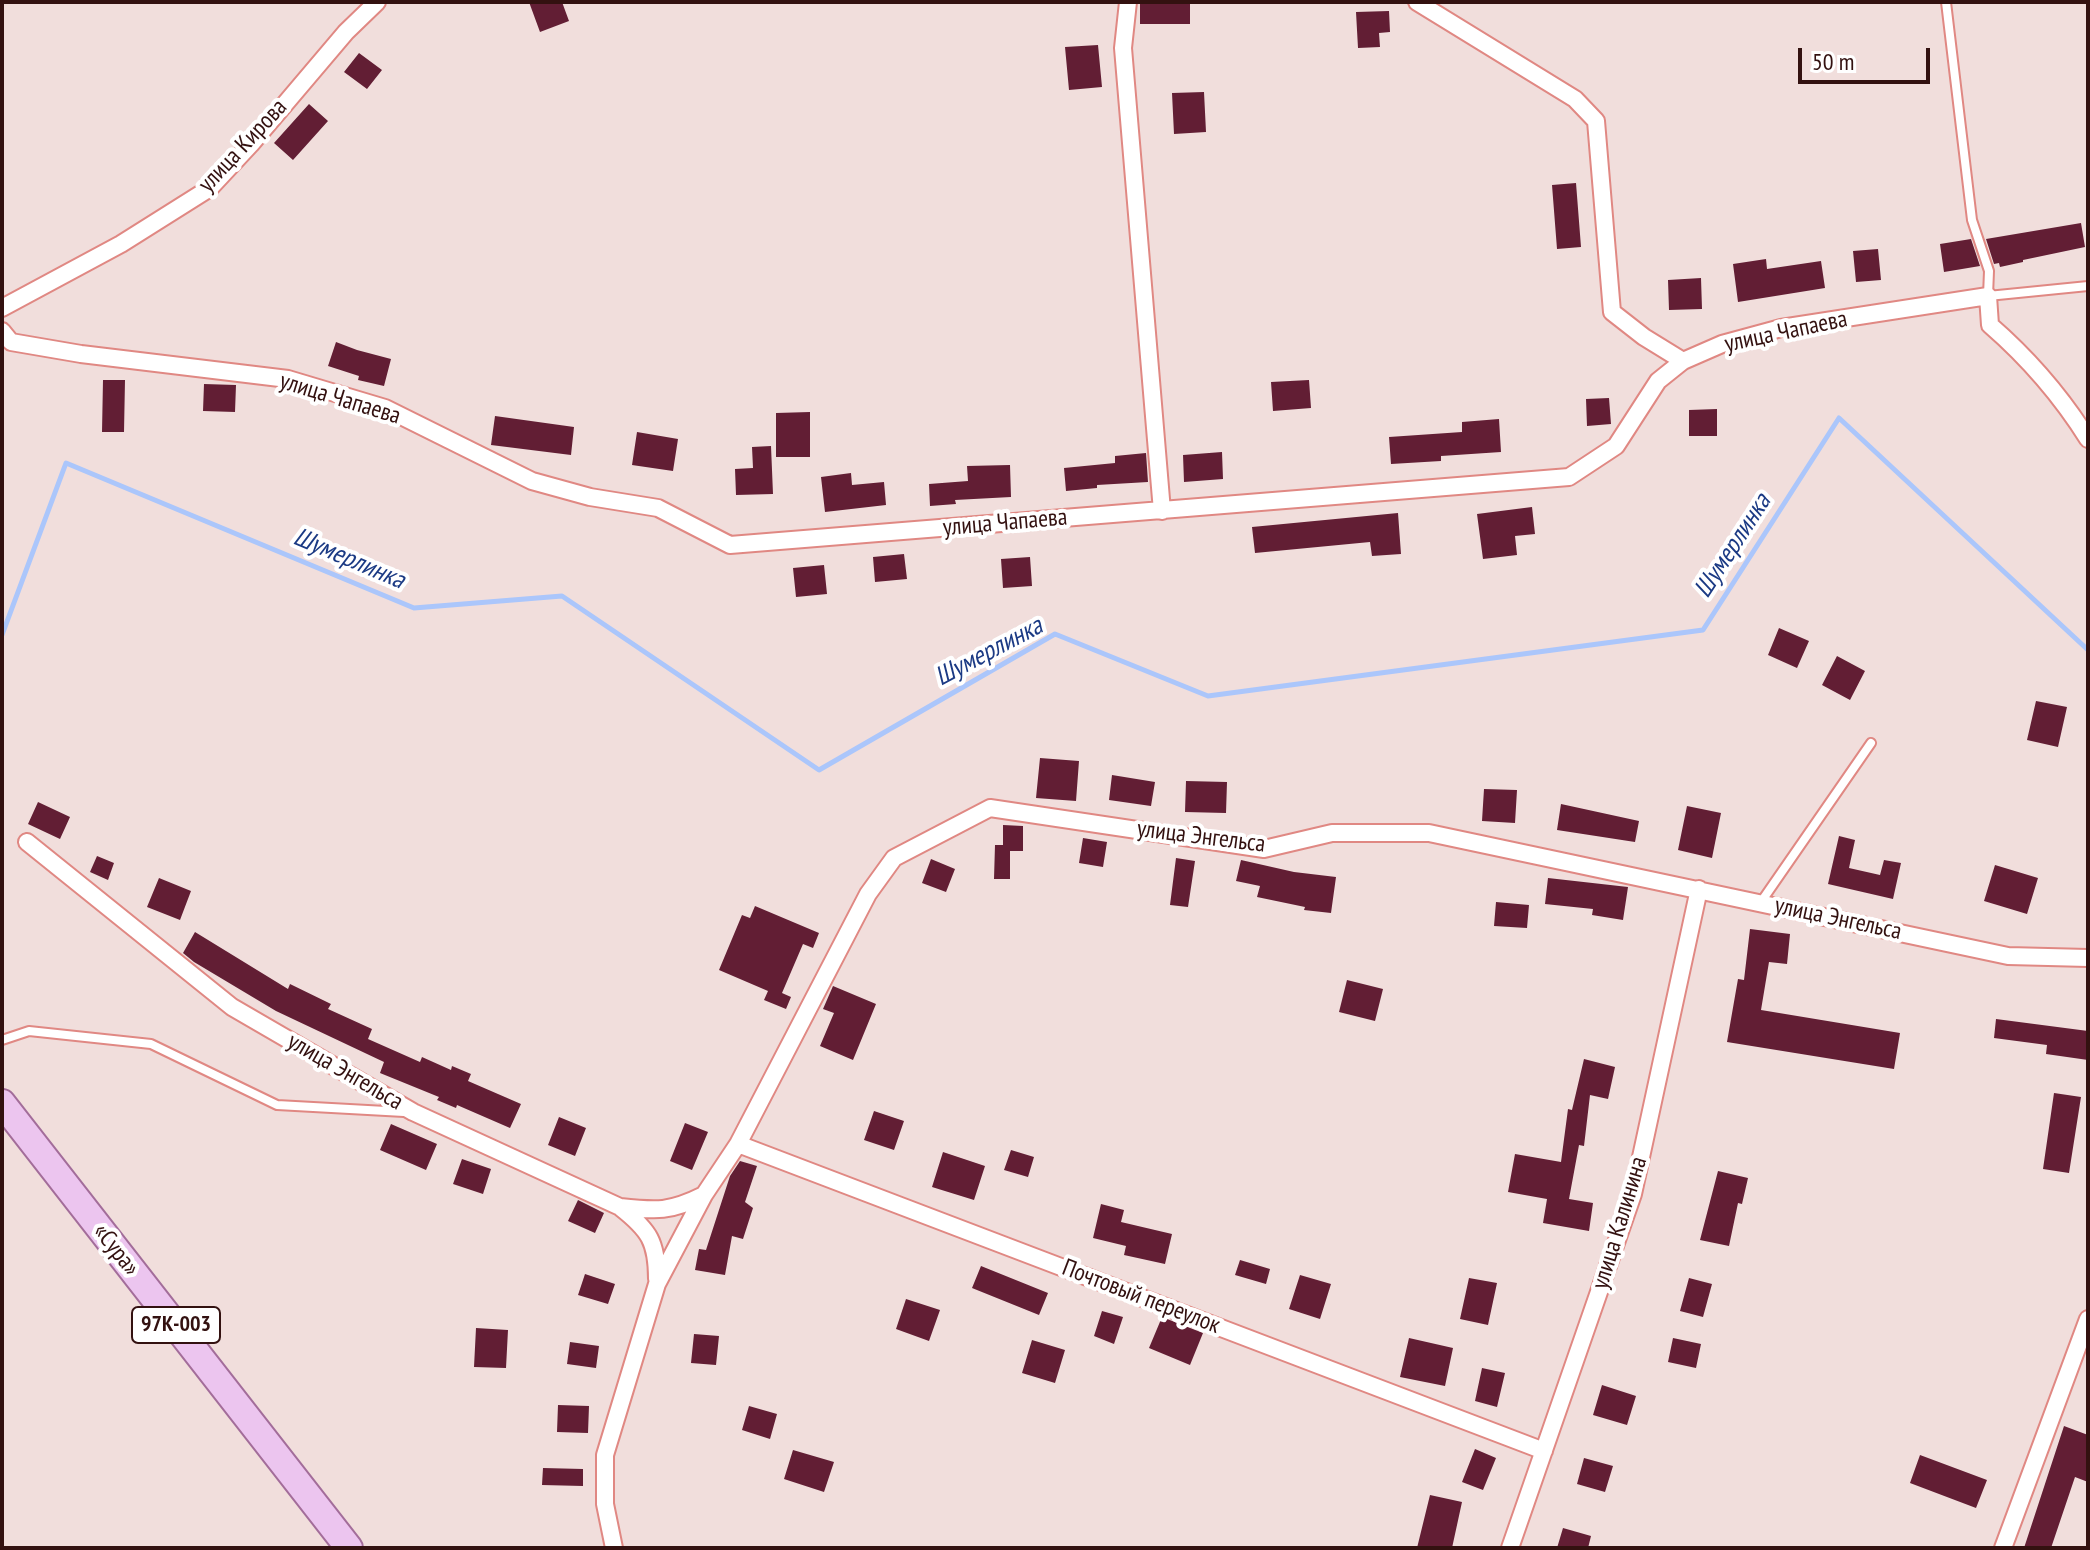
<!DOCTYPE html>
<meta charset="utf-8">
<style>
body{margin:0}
#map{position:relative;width:2090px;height:1550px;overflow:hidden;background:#f1dedc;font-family:"PT Sans Narrow",sans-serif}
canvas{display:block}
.frame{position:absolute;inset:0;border:4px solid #331110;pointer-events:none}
.scale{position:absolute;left:1798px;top:48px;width:132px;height:36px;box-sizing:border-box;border:4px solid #331110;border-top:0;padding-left:10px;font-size:24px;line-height:28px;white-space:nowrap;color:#331110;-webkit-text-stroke:6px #fff;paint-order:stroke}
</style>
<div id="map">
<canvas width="2090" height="1550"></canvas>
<div class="frame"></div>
<div class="scale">50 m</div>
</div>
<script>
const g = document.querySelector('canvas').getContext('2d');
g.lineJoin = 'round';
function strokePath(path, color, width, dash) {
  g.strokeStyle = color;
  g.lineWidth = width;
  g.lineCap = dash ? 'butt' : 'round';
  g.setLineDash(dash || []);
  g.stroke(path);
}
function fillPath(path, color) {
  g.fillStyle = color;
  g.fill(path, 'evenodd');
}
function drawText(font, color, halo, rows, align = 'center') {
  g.font = font + ' "PT Sans Narrow",sans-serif';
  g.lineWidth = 8;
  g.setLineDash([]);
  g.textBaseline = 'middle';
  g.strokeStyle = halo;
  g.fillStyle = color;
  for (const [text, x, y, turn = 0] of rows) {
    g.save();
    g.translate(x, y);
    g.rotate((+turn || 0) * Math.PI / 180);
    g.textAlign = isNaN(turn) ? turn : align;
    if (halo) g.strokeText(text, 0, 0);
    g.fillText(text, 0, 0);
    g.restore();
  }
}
const stream = new Path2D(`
 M2,635l64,-172 348,145 148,-12 257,174 236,-136 153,62 495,-66 136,-212 249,232`);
const building = new Path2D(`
 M529,2h33l7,19 -29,11z
 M1140,2h50v22h-50z
 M1389,11l1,21 -11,1 1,14 -22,1 -2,-36z
 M1098,45l4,42 -33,3 -4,-43z
 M359,53l23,17 -15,19 -23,-17z
 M1204,92l2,40 -32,2 -2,-41z
 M309,104l19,17 -35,39 -19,-17z
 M1576,183l5,64 -24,2 -5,-64z
 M2081,223l4,24 -62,13v2l-23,5 -1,-4 -5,1 -8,-25z
 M1971,239l9,27 -36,6 -4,-28z
 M1878,249l3,31 -25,2 -3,-31z
 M1766,259l1,10 54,-8 4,27 -87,14 -5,-38z
 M1701,278l1,31 -33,1 -1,-30z
 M336,342l21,8 34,9 -7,27 -26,-6 1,-4 -31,-10z
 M103,380h22l-1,52h-22z
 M1309,380l2,28 -38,3 -2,-29z
 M204,384l32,1 -1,27 -32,-1z
 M1609,398l2,26 -24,2 -1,-27z
 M1717,409v27h-28v-26z
 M810,412v45h-34v-44z
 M495,416l79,11 -3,28 -80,-10z
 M1499,419l2,33 -60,4v5l-50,3 -2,-27 73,-5v-10z
 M637,432l41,7 -5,32 -41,-6z
 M771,446l2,48 -37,1 -1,-26 18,-1 -1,-21z
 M1222,452l1,27 -39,3 -1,-27z
 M1146,453l2,29 -51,3v3l-31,3 -2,-23 51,-5v-7z
 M1010,465l1,32 -56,3 1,4 -26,2 -1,-22 39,-3 -1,-15z
 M851,473l1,12 32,-3 2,23 -61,7 -4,-35z
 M1532,507l3,27 -20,2 2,19 -34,4 -6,-45z
 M1398,513l3,41 -29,2 -2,-14 -115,11 -3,-26z
 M904,554l3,25 -32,3 -2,-25z
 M1030,557l2,29 -29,2 -2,-29z
 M824,565l3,29 -31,3 -3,-29z
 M1779,628l30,13 -12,27 -29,-13z
 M1837,656l28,15 -15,29 -28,-15z
 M2036,701l31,6 -9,40 -31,-7z
 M1040,758l39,3 -3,40 -40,-3z
 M1112,775l43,7 -4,24 -42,-6z
 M1186,781l41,1 -1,31 -41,-1z
 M1484,789l33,1 -2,33 -33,-2z
 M38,802l32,15 -10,22 -32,-15z
 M1561,804l78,17 -4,21 -78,-12z
 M1687,806l34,7 -9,45 -34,-8z
 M1003,825l20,1v25h-13v28h-16l1,-34h8z
 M1839,836l16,4 -6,28 31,7 4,-15 17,3 -8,36 -65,-15z
 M1083,838l24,4 -4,25 -24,-4z
 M97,856l17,7 -6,17 -18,-8z
 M1176,858l19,3 -7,46 -18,-2z
 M931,859l24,10 -9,23 -24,-9z
 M1241,860l53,12 42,5 -5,36 -27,-3 1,-3 -48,-10 3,-11 -24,-5z
 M1995,865l43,13 -11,36 -43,-13z
 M159,878l32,13 -11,29 -33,-13z
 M1548,878l80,9 -5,33 -31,-5 1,-6 -48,-5z
 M1496,902l33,3 -2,23 -33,-2z
 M755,906l64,27 -6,15 -10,-4 -21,49 9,4 -5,12 -22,-9 4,-9 -49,-21 23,-55 8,3z
 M1750,929l40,5 -3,30 -18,-2 -8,48 139,23 -6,36 -167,-27 11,-63 6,1z
 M195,932l93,57 2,-5 41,20 -3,5 44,20 -4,10 52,23 2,-5 29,13 1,-4 19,8 -3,7 53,23 -11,24 -53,-23 -1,3 -19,-8 2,-3 -59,-24 4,-11 -108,-51 -82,-49 -11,-9z
 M1347,980l36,9 -8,32 -36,-9z
 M833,986l43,18 -23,56 -33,-14 14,-33 -11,-4z
 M1996,1019l92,12v29l-42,-6 1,-9 -53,-7z
 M1584,1059l31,8 -7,32 -18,-4 -6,51 -5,-1 -10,54 24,4 -4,28 -46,-8 4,-24 -39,-7 7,-38 46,8 7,-53 4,1z
 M2054,1093l27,4 -12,76 -26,-4z
 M874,1111l30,10 -10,29 -30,-10z
 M559,1117l27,11 -11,28 -27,-11z
 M685,1123l23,9 -16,38 -22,-9z
 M391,1124l46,20 -11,26 -46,-20z
 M1011,1150l23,7 -6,20 -24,-7z
 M943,1152l42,14 -11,34 -42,-13z
 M462,1159l29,10 -8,25 -30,-10z
 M740,1161l17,5 -12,36 8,6 -10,31 -11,-3 -7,39 -30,-5 4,-21 7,1 24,-74z
 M1718,1171l30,7 -6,26 -4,-1 -9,43 -29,-6z
 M578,1200l26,13 -9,20 -27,-12z
 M1101,1204l23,6 -3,12 51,12 -7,30 -41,-9 2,-9 -33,-8z
 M1240,1260l30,9 -4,15 -31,-9z
 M981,1266l67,27 -9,22 -67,-27z
 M585,1274l30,10 -7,20 -30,-9z
 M1300,1275l31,9 -11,35 -31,-10z
 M1469,1278l28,5 -9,42 -28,-6z
 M1689,1278l23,6 -9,33 -23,-6z
 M906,1299l34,11 -11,31 -33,-12z
 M1102,1311l21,6 -9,27 -20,-8z
 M1162,1317l41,16 -13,32 -41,-17z
 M476,1328l32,2 -2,38 -32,-1z
 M694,1334l25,2 -3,29 -25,-2z
 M1409,1338l44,10 -8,38 -45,-9z
 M1673,1338l28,6 -5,24 -28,-6z
 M1032,1340l33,10 -10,33 -33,-10z
 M570,1342l29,4 -3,22 -29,-4z
 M1482,1368l23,5 -8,34 -22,-6z
 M1602,1385l34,11 -9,29 -34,-10z
 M558,1405l31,1 -1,27 -31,-1z
 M749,1406l28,8 -7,25 -28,-9z
 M2064,1426l24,9v47l-13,-5 -24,71h-27z
 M1475,1449l21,9 -13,32 -21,-8z
 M793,1450l41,12 -10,30 -40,-13z
 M1920,1455l67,25 -11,28 -66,-25z
 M1584,1458l29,8 -8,26 -28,-8z
 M543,1468l40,1v17l-41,-1z
 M1430,1495l32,7 -10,46h-35z
 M1563,1528l28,8 -3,12h-31z`);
const lane = new Path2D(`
 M1946,2l26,218 17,51 -1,25 100,-10
 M1761,902l110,-159
 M2,1040l27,-9 122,13 126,61 127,7`);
const street = new Path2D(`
 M1128,2l-5,46 39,463
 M1417,2l158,97 21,22 16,191 32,25 39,24
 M2,308l119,-64 89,-56 41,-44 95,-112 31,-30
 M2,331l9,11 70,12 207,25 97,29 147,73 58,16 68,11 72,37 839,-68 47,-31 42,-65 25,-20 39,-17 59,-16 207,-32 2,29c38,33 71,71 98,114
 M27,842l205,165 181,105 207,95c37,4 50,5 84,-12
 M738,1144l806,307
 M621,1208c28,22 36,34 36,71
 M614,1548l-9,-44v-49l52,-171 47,-89 34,-51 130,-250 26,-36 96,-50 274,41 68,-16h97l579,123 80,2
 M1510,1548l123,-354 66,-305
 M2003,1548l85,-229`);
const primary = new Path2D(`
 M2,1103l347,445`);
const shields = [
 [176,1325,88]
];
const shieldNames = [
 ["97К-003",176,1325]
];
const streetNames = [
 ["улица Кирова",243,146,-47],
 ["улица Чапаева",1786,332,-12],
 ["улица Чапаева",340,399,17],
 ["улица Чапаева",1005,523,-5],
 ["улица Энгельса",1201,837,7],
 ["улица Энгельса",1838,919,12],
 ["улица Энгельса",345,1072,30],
 ["улица Калинина",1620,1223,-73],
 ["«Сура»",116,1250,52],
 ["Почтовый переулок",1141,1297,21]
];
const waterNames = [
 ["Шумерлинка",1733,546,-57],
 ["Шумерлинка",349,559,23],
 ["Шумерлинка",989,652,-28]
];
strokePath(stream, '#abc6fb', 5);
fillPath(building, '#621e34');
strokePath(lane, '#e08883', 12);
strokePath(street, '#e08883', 20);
strokePath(primary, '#a36d9a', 30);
strokePath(lane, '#fff', 8);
strokePath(street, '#fff', 16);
strokePath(primary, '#ecc5ef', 26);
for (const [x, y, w] of shields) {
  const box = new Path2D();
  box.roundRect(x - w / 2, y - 18, w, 36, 6);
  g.fillStyle = '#fff';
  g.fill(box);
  strokePath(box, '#331110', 2);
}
drawText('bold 22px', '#331110', null, shieldNames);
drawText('24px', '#331110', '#fff', streetNames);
drawText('italic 26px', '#1b3a84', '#fff', waterNames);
</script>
